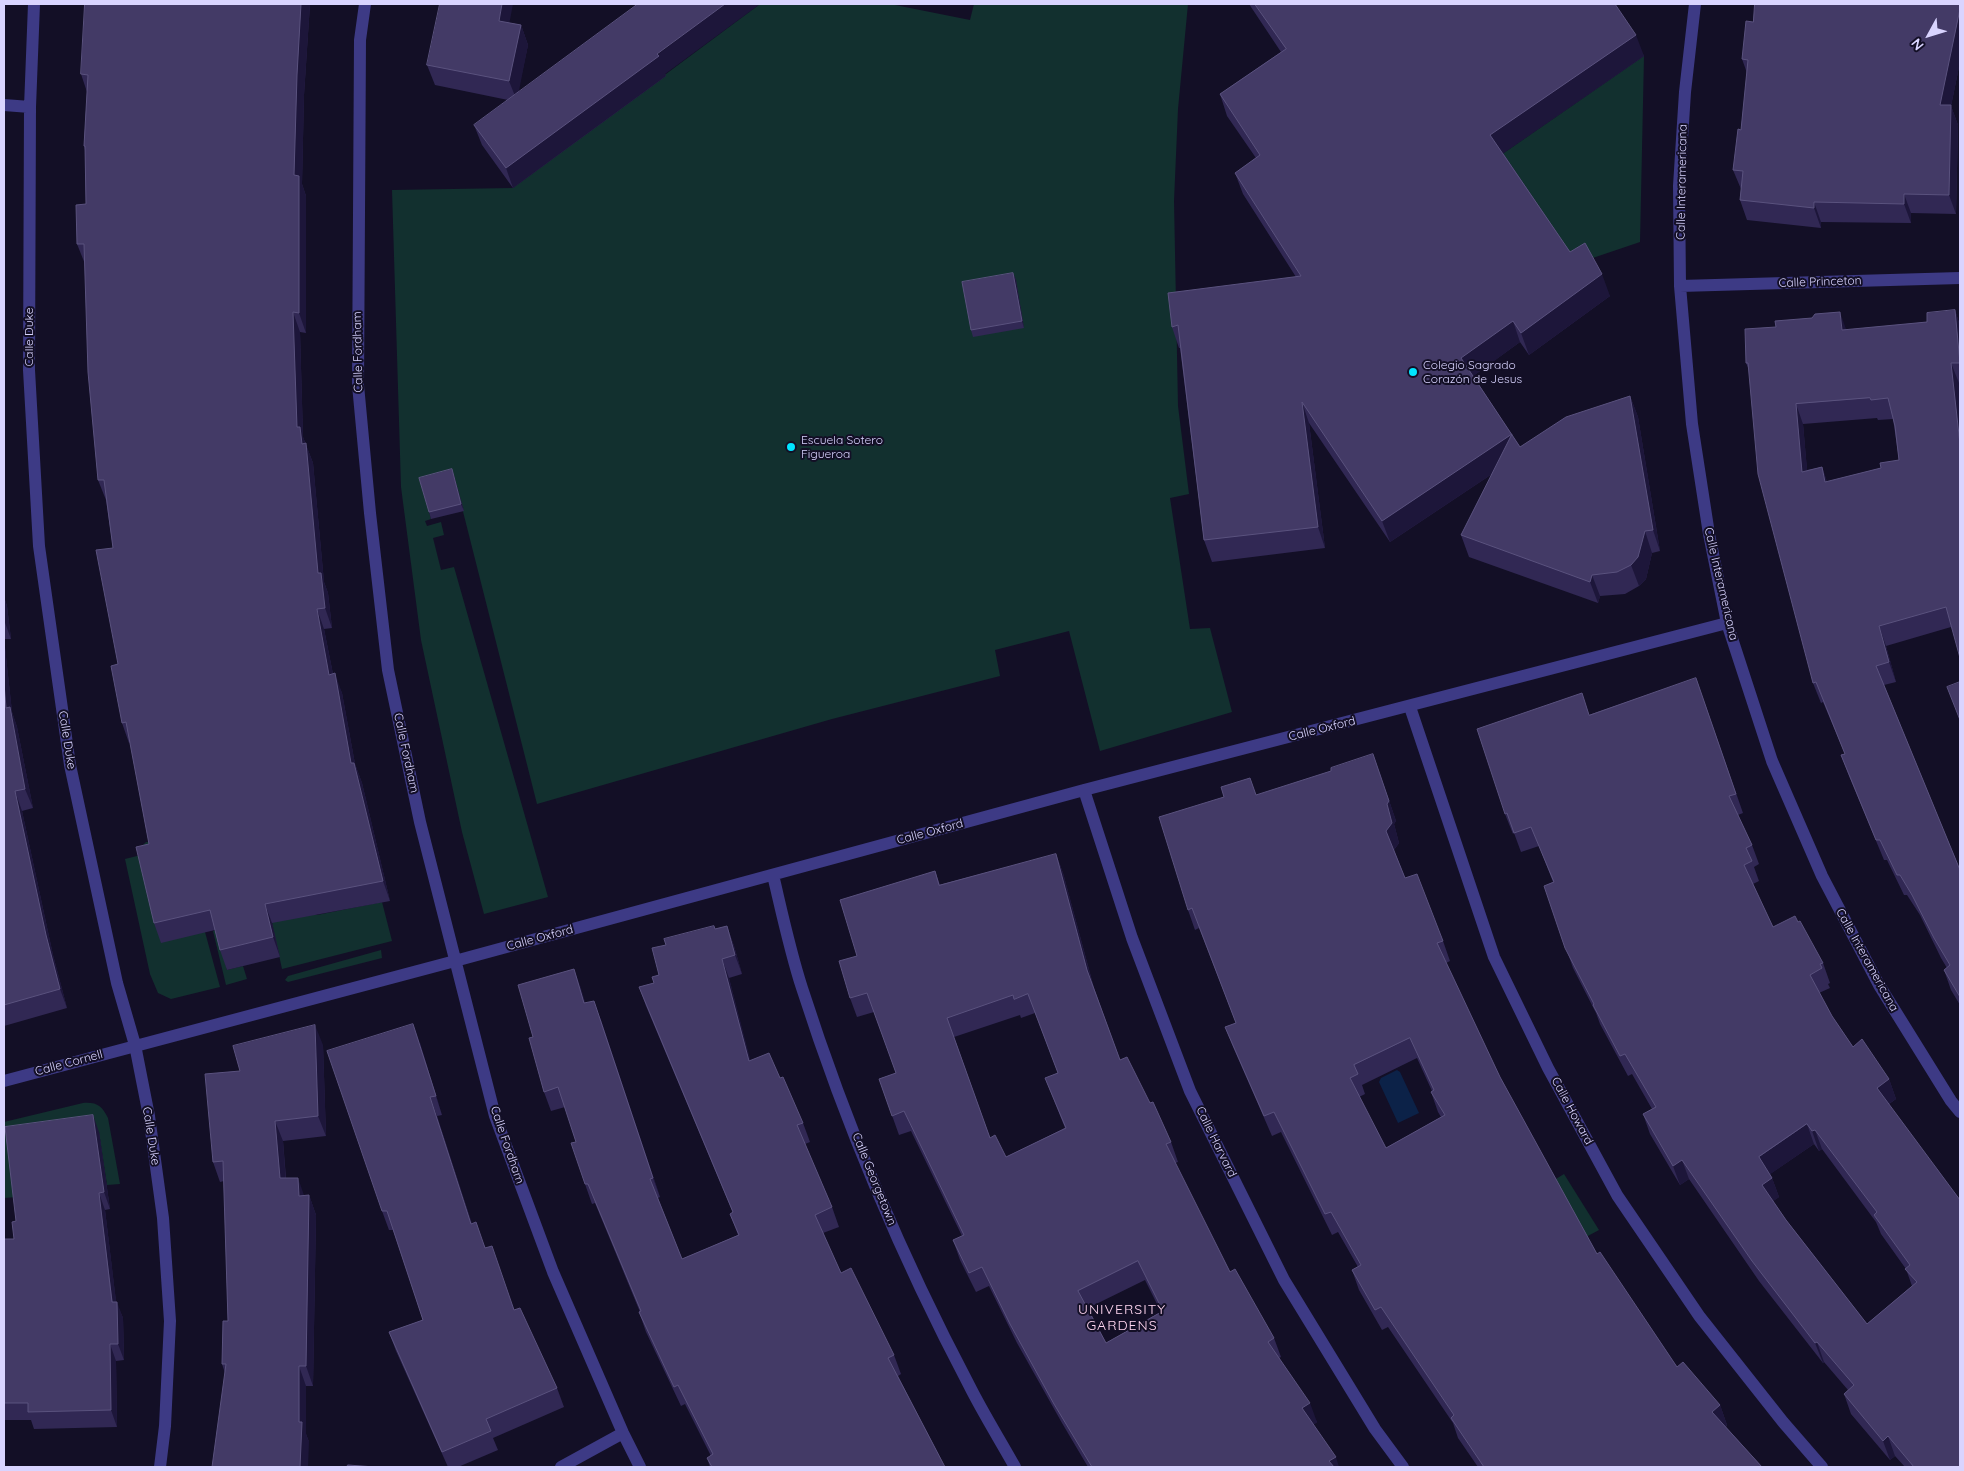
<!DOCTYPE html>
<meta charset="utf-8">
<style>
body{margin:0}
#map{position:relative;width:1964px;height:1471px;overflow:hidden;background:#130f26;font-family:Quicksand,sans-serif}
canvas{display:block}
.frame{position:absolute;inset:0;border:5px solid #d9d4ff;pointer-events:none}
.north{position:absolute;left:1904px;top:10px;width:50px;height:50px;-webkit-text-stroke:4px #130f26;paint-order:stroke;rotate:231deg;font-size:14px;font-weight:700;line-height:20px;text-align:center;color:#d9d4ff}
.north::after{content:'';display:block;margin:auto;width:18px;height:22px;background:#d9d4ff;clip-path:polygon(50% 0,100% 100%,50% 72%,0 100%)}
</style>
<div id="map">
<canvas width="1964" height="1471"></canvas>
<div class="frame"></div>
<div class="north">N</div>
</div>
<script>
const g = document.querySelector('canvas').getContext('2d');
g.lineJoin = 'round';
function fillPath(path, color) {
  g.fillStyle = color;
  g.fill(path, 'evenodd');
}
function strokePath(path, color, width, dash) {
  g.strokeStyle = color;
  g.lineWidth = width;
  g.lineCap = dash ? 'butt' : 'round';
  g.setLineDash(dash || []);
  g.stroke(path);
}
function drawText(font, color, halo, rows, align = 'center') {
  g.font = font + ' Quicksand,sans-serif';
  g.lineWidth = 4;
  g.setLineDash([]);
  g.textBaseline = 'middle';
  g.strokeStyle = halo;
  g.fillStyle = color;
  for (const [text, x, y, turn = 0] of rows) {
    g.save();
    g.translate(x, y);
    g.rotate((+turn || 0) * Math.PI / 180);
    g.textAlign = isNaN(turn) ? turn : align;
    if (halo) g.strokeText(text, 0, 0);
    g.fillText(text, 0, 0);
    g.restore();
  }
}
const green = new Path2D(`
 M760,4h130l80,16 4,-16h214l-10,105 -4,92 4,205 11,88 -19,4 20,131 20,-1 22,84 -132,39 -31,-120 -74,19 5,26 -168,43 -295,85 -83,-328 -32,9 9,34 -6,2 2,5 14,-4 3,13 -11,3 8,32 13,-3 94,330 -64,17 -22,-82 -41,-192 -20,-153 -9,-297 121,-2z
 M1644,56l-4,186 -68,23 -74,-108z
 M146,842h6l165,73 65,-13 10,39 -110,28 -12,-56 -128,-67z
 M141,855l64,77 15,55 -49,12 -13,-6 -8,-19 -25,-115z
 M217,930l10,40 16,-4 4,13 -21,6 -13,-54z
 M381,950l1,8 -94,24 -3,-2 3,-4z
 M83,1103c14,-1 19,3 25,15l12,66 -13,1 -8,-53 -82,65 -13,1v-76z
 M1564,1174l35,56 -15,8 -38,-53z`);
const water = new Path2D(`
 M1397,1070l3,2 19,41 -21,10 -19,-41 2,-4z`);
const minor = new Path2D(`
 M34,4l-4,103 -1,263 10,176 31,219 47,218 18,62 14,71 14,102 7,103 -5,105 -5,41
 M365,4l-5,36 -2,345 12,128 18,157 32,152 75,294 58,156 70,161 17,34
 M1695,4l-10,88 -6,94 1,100 12,138 17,110 18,89 45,138 50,115 57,109 72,116 9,11
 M4,105l26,2
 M1680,286l280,-8
 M1410,707l84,250 54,111 69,127 83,122 83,105 39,45
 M1084,790l48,148 58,153 94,189 91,149 28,38
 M773,875c9,38 17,76 29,113 44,137 100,270 167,397 14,28 31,55 46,82
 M4,1081l451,-120 629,-171 643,-167
 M561,1467l62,-34`);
const wall = new Path2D(`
 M85,4h225l-6,91 -2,89 4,12v137l-6,-1 3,105 10,26 11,119 4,11 4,35 -8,1 9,45 9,19 13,71 7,19 28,118 -118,22 8,34 -53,13 -7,-20 -5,-20 -54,13 -7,-20 -5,-79 -19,-102 -1,1 -7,-20 -9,-175 -7,-48 -8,-20 -13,-216 -8,-20 9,-40 -1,-54 -1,-4 3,-54 -6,-18z
 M1249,4h366l29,52 -141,97 67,99 40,44 -81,59 -9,-13 -47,34 47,71 110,-51 8,21 22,134 -8,2 -6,26 -7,7 -14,8 -25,2 -2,7 -129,-46 -8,-22 31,-61 -102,68 -81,-119 16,125 -113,14 -8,-22 -24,-192h-1l-7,-21 124,-50 -53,-83 -8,-21 21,-15 -29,-42 -7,-22 61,-42z
 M1960,4v58l-9,44 7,19 -2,89 -45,-1v10l-90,-1v6l-74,-8 -7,-20 1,-11 -8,-19 8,-40 6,-57 -5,-14 11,-37z
 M510,23l11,2 7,20 -10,47 147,-18 1,2 -153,112 -31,-43 -8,-20 34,-25 -73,-15 -8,-20z
 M1013,273l3,7 8,48 -51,9 -2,-7z
 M1955,310l5,16v57h-1l-8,244 -65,19 10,36 -12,3 76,185v135l-9,-15 -7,-20 3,-2 -6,-10 -21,-43 -13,-20h-3l-17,-35h-3l-35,-84 -8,-21 4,-1 -22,-52 -2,1 -8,-20 -64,-313 -3,-7 30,-36 36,-9 34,12 81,-8zM1877,418l1,2 15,-1 6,41 -18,8 -54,14 -5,-15 -15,3 -4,-46z
 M454,476l10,35 -33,8 -2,-7z
 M4,597l3,9 4,33h-7l8,73 5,15 16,81 -11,3 31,144 14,53 -63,18z
 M1696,678l47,135 -5,2 14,30 7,19 -5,3 5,14 -6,3 20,43 50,36 7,20 -2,1 2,4 -11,5 13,23 21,31 36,32 7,20 -7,5 71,363h-55l-10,-11 -5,4 -39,-46 -7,-20 4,-4 -24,-28 -1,1 -64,-82 -70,-102 -9,6 -30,-51 -7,-20 9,-5 -20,-35 -4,2 -28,-52 -4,-11 -23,-45 -29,-82 9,-4 -14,-36 -18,6 -7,-19 -1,1 -8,-20 85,-99zM1814,1144l5,7 3,-2 54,73 5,12 25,35 6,17 -45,38 -81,-104 -13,-19 6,-4 -7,-19 -2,-4z
 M1380,774l16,47 -2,3 5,19 -5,7 11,28 38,63 7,20 -4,2 54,114 97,177 80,113 43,38 7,20 -1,2 36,40h-284l-20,-29 -5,-15 -65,-96 -6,3 -23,-40 -7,-20 6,-3 -20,-35 -6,3 -51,-103 -9,4 -39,-89 -8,-20 11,-4 -37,-95 -4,2 -7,-20 69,-115zM1417,1058l15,33 -1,1 7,20 3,5 -55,31 -27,-51 6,-3 -3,-9z
 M1056,854l7,19 31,115 26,72 30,43 21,39 7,20 -3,1 55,109 44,66 7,19 -2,1 38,64 -4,3 26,42h-251l-26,-44 -45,-80 -28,-57 -13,6 -16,-32 -7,-20 9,-4 -51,-105 -12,4 -20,-56 17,-6 -22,-61 -17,5 -7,-19 7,-42 78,-85 5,14zM1035,1013l23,60 -13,5 20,50 -59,29 -16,-19 -36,-101 66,-22 1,3zM1145,1280l16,32 -55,31 -18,-35z
 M727,926l7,20 8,28 -13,4 21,83 30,17 23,45 7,19 -5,2 27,63 7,20 -16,6 18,40 53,82 7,19 -3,2 47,91h-235l-3,-9 4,-2 -26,-52 -4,2 -35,-74 -7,-20h1l-45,-109 -3,1 -7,-20 -9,-42 -11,-35 -14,4 -7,-19 -11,-55 41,-68 11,34 16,17 59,177 -2,1 24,61 56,-24 -8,-21 3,-1 -87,-207 -7,-19 15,-4 5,-8 7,-30 49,-16z
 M420,1043l22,72 -5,1 35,108 14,24 28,62 43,78 7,19 -71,31 5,12 -40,17h-10l-52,-116 -7,-19 34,-12 -30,-90h-4l-7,-19z
 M323,1045l3,91 -43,5 3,37 18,18 5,-1 7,20 -3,171h-7v48l3,8 -84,-69 -3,-9 6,-43 -4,-140 -4,1 -7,-20z
 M99,1132l11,77 -5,1 11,92 7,16 1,42 -8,1 1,66 -83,2 -3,-9h-27v-181h10l2,-18z`);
const shadedWall = new Path2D(`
 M301,4h9l-6,91 -2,89 4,12v137l-7,-20 -5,-138 3,-100z
 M502,4h11l-7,37 -7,-20z
 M725,4h35l-95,70 1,2 -153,112 -7,-20z
 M1960,9v53l-9,44 7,19 -2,89 -7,-19 -9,-90z
 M521,25l7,20 -11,56 -8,-20z
 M1636,35l8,21 -146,101 -8,-22z
 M1904,194l7,19v10l-7,-19z
 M1814,202l7,20v6l-7,-20z
 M1013,273l3,7 8,48 -2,-7z
 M1602,274l8,22 -81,59 -8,-22z
 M1955,310l5,16v38v-1z
 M293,312l7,20 3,105 10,26 11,119 4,11 4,35 -7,-20 -7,-35 -21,-146z
 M1840,312l7,20 -5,-2z
 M1513,321l7,21 -52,38 -7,-22z
 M1951,363l8,20 1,15v47z
 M1630,396l8,21 22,134 -7,-21z
 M1302,402l7,21 16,125 -7,-21z
 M1796,404l7,20 6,68 -7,-20z
 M1512,434l7,22 -129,86 -8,-21z
 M1822,467l7,20 -4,-5z
 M452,469l12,42 -3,-7z
 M1645,531l7,22 -6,26 -7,7 -8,-21z
 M1592,575l8,21 -2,7 -8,-21z
 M4,597l3,9 4,33 -7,-19z
 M317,609l7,20 13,65 -8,-19z
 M1879,626l7,20 10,36 -7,-20z
 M4,637l8,75 5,15 16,81 -8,-19 -19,-81 -2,-25z
 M335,673l7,20 13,71 7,19 28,118 -7,-20 -32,-118z
 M1373,754l23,67 -2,3 5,19 -6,8 -7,-20 1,-27z
 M15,791l7,20 31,144 14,53 -7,-19 -14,-54z
 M1056,854l7,19 31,116 -7,-19z
 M265,904l7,19 8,34 -7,-20z
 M727,926l7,20 8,28 -7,-19z
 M722,959l7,19 27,103 -7,-20z
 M574,969l7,19 10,35 -7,-20z
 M594,1001l7,19 59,177 -7,-19z
 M413,1024l7,19 22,72 -6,-19z
 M315,1025l8,20 3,91 -8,-20z
 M1889,1079l7,20 -12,8 -7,-19z
 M430,1097l7,19 41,127 -7,-19z
 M93,1115l6,17 11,77 -6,-17z
 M275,1121l8,20 4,57 -7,-20z
 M1807,1124l7,20 -48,33 -7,-20z
 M1815,1130l7,19 -3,2 -7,-20z
 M1682,1160l7,19 -9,6 -7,-19z
 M298,1178l7,20 -6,-2z
 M1772,1178l7,19 -10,7 -7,-19z
 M99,1193l6,17 12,99v-7l6,16 1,42 -6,-16z
 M309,1195l7,20 -3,171 -7,-20z
 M1817,1342l7,20 -1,1 -8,-20z
 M110,1344l6,17 1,66 -6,-17z
 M299,1366l7,20v48l3,8 -1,25h-8z
 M1310,1403l7,19 -8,6 -7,-20z
 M1720,1405l7,20 -8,7 -7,-20z
 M1888,1436l7,20 -5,4 -7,-19z
 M1336,1457l3,10h-7l-3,-6z`);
const building = new Path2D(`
 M85,4h216l-4,71 -3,100 5,1v137l-6,-1 4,115h3l2,17 4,-1 12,130h3l4,35 -8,1 12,66 6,-2 16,90h3l29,118 -118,23 8,33 -53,13 -10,-40 -56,13 -18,-76 13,-3 -23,-122 -4,1 -11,-57 7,-2 -22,-114 17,-2 -9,-68h-6l-10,-108 -4,-128h-7l-1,-39 10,-1 -1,-58h-1l4,-71 -7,-1z
 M440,4h62l-3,17 22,4 -12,56 -82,-16z
 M638,4h87l-68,50 2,2 -153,112 -32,-43z
 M1255,4h360l21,31 -146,100 80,117 15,-9 17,31 -81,59 -8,-12 -52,37 59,89 46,-30 64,-21 23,134 -8,1 -7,26 -7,8 -14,7 -25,3 -2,7 -129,-47 51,-101 -130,87 -80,-119 16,125 -114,13 -26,-215 -6,2 -4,-34 133,-17 -66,-103 25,-18 -40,-61 66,-45z
 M1755,4h205v5l-20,96h11l-2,90 -45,-1v10l-90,-2v6l-74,-8 3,-29 -10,-1 5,-41 3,1 7,-70 -6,-1 4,-38 7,1z
 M1013,273l9,48 -51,9 -9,-48z
 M1955,310l5,53h-9l9,81v214l-14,-51 -67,19 10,36 -13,4 84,204v127l-16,-27 6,-5 -16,-27 -22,-43 -12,-20h-3l-17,-35h-4l-35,-85 4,-1 -29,-72 -3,1 -55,-209 -10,-111h-2l-1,-34 31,-2 -1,-6 37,-3 3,-4 25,-2 2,18 85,-8v-9zM1870,398l1,2 17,-2 7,28 4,34 -19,3 1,5 -56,14 -3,-15 -20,5 -6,-68z
 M452,469l9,35 -32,8 -10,-34z
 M1696,678l40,116 -7,2 23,49 -6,3 6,13 -8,4 29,62 22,-11 3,6 2,-1 23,42 -3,1 2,4 -12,7 22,41 21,31 9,-8 27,40 -12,9 83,112v267h-46l-26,-31 -5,5 -39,-47 10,-9 -37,-43 -2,1 -63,-82 -70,-101 -9,6 -30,-52 13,-7 -31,-53 -5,2 -27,-51 1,-1 -29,-56 -21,-62 10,-4 -23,-55 -17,6 -7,-20 -2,1 -28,-85 105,-36 7,22zM1807,1124l5,7 3,-1 62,82 -3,3 36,50 -5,4 12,13 -50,42 -81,-104 -24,-35 10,-7 -13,-21z
 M1960,682v38l-13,-33z
 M4,683l2,25 4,-1 15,82 -10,2 31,144 14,54 -56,16z
 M1373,754l16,47 -2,3 5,19 -6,8 19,47 12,-4 26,67 -6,2 63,134 97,177 3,-2 77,115 6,-5 37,43 -8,7 50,55h-278l-33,-49 3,-3 -73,-108 -6,3 -23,-40 9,-5 -30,-53 -6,2 -51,-102 -10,4 -39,-89 11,-4 -44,-115 -4,2 -29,-93 65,-20 -3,-10 29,-9 6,17 75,-24v-3zM1410,1038l24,52 -3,2 14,23 -59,33 -36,-70 8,-4 -4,-9z
 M1056,854l31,116 33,90 7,-3 23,46 3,-1 18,40 -5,2 64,128 5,-3 39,69 -6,4 42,61 -8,5 34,49 -7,4 5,6h-242l-38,-63 -44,-80 -28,-57 -13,6 -16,-33 11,-5 -60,-124 -12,5 -13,-37 17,-6 -29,-80 -17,5 -11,-37 18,-5 -17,-56 95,-29 4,14zM1028,994l30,79 -13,5 21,50 -60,29 -11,-22 -5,3 -43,-120 66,-23 1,4zM1138,1261l25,50 -57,32 -28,-52z
 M714,926l1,3 12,-3 8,29 -13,4 27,102 20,-8 11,25 3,-1 20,46 -6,2 35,82 -17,8 26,58 10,-5 43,87 -6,3 57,109h-233l-5,-9 6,-4 -35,-69 -4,2 -35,-75 2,-1 -53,-127h-3l-14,-41 5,-1 -18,-55 -14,5 -15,-54 4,-1 -15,-52 56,-16 10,34 10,-2 59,177 -3,1 32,80 57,-24 -9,-21 3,-2 -94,-225 15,-4 -2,-6 7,-2 -7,-27 14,-3 -2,-6z
 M413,1024l23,72 -6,1 41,127 5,-2 9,26 7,-2 22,64 6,-2 37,80 -71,31 5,12 -49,21 -53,-120 34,-12 -36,-109h-5l-55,-160z
 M315,1025l3,91 -43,5 5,57h18l1,18 10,-1 -3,171h-7v56h3l-2,45h-88l14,-103h-4l1,-43h5l-5,-160 -10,1 -8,-88 35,-3 -7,-25z
 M93,1115l11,77 -5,1 13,109h5l1,42h-8l1,66 -83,2v-9h-24v-164h10l-2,-17 4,-1 -11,-94z
 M348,1465l27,2h-28z`);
const markers = [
 [1413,372,5,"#00e5ff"],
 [791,447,5,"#00e5ff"]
];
const streetNames = [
 ["Calle Interamericana",1682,182,-89],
 ["Calle Princeton",1820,282,-2],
 ["Calle Duke",29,337,-90],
 ["Calle Fordham",358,352,-91],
 ["Calle Interamericana",1721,584,77],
 ["Calle Oxford",1322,729,-14],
 ["Calle Duke",67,740,81],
 ["Calle Fordham",406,753,78],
 ["Calle Oxford",930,832,-15],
 ["Calle Oxford",540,938,-15],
 ["Calle Interamericana",1867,960,61],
 ["Calle Cornell",69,1063,-15],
 ["Calle Howard",1572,1111,62],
 ["Calle Duke",151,1136,81],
 ["Calle Harvard",1216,1142,64],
 ["Calle Fordham",507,1145,71],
 ["Calle Georgetown",874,1179,68]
];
const poiNames = [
 ["Colegio Sagrado",1423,365],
 ["Corazón de Jesus",1423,379],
 ["Escuela Sotero",801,440],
 ["Figueroa",801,454]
];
const neighbourhoodNames = [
 ["UNIVERSITY",1122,1310],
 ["GARDENS",1122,1326]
];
fillPath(green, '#12302f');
fillPath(water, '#0c2248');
strokePath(minor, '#3d3a85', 12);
fillPath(wall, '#312854');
fillPath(shadedWall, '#1d163a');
fillPath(building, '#433a66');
strokePath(building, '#5a527e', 1);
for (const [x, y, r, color] of markers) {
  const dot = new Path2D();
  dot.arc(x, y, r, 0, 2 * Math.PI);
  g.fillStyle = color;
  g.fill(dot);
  strokePath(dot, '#130f26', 2);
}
drawText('12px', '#d9d4ff', '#130f26', streetNames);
drawText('12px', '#d9d4ff', '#130f26', poiNames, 'left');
g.letterSpacing = '1px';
drawText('14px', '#ffd6f0', '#130f26', neighbourhoodNames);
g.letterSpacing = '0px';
</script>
